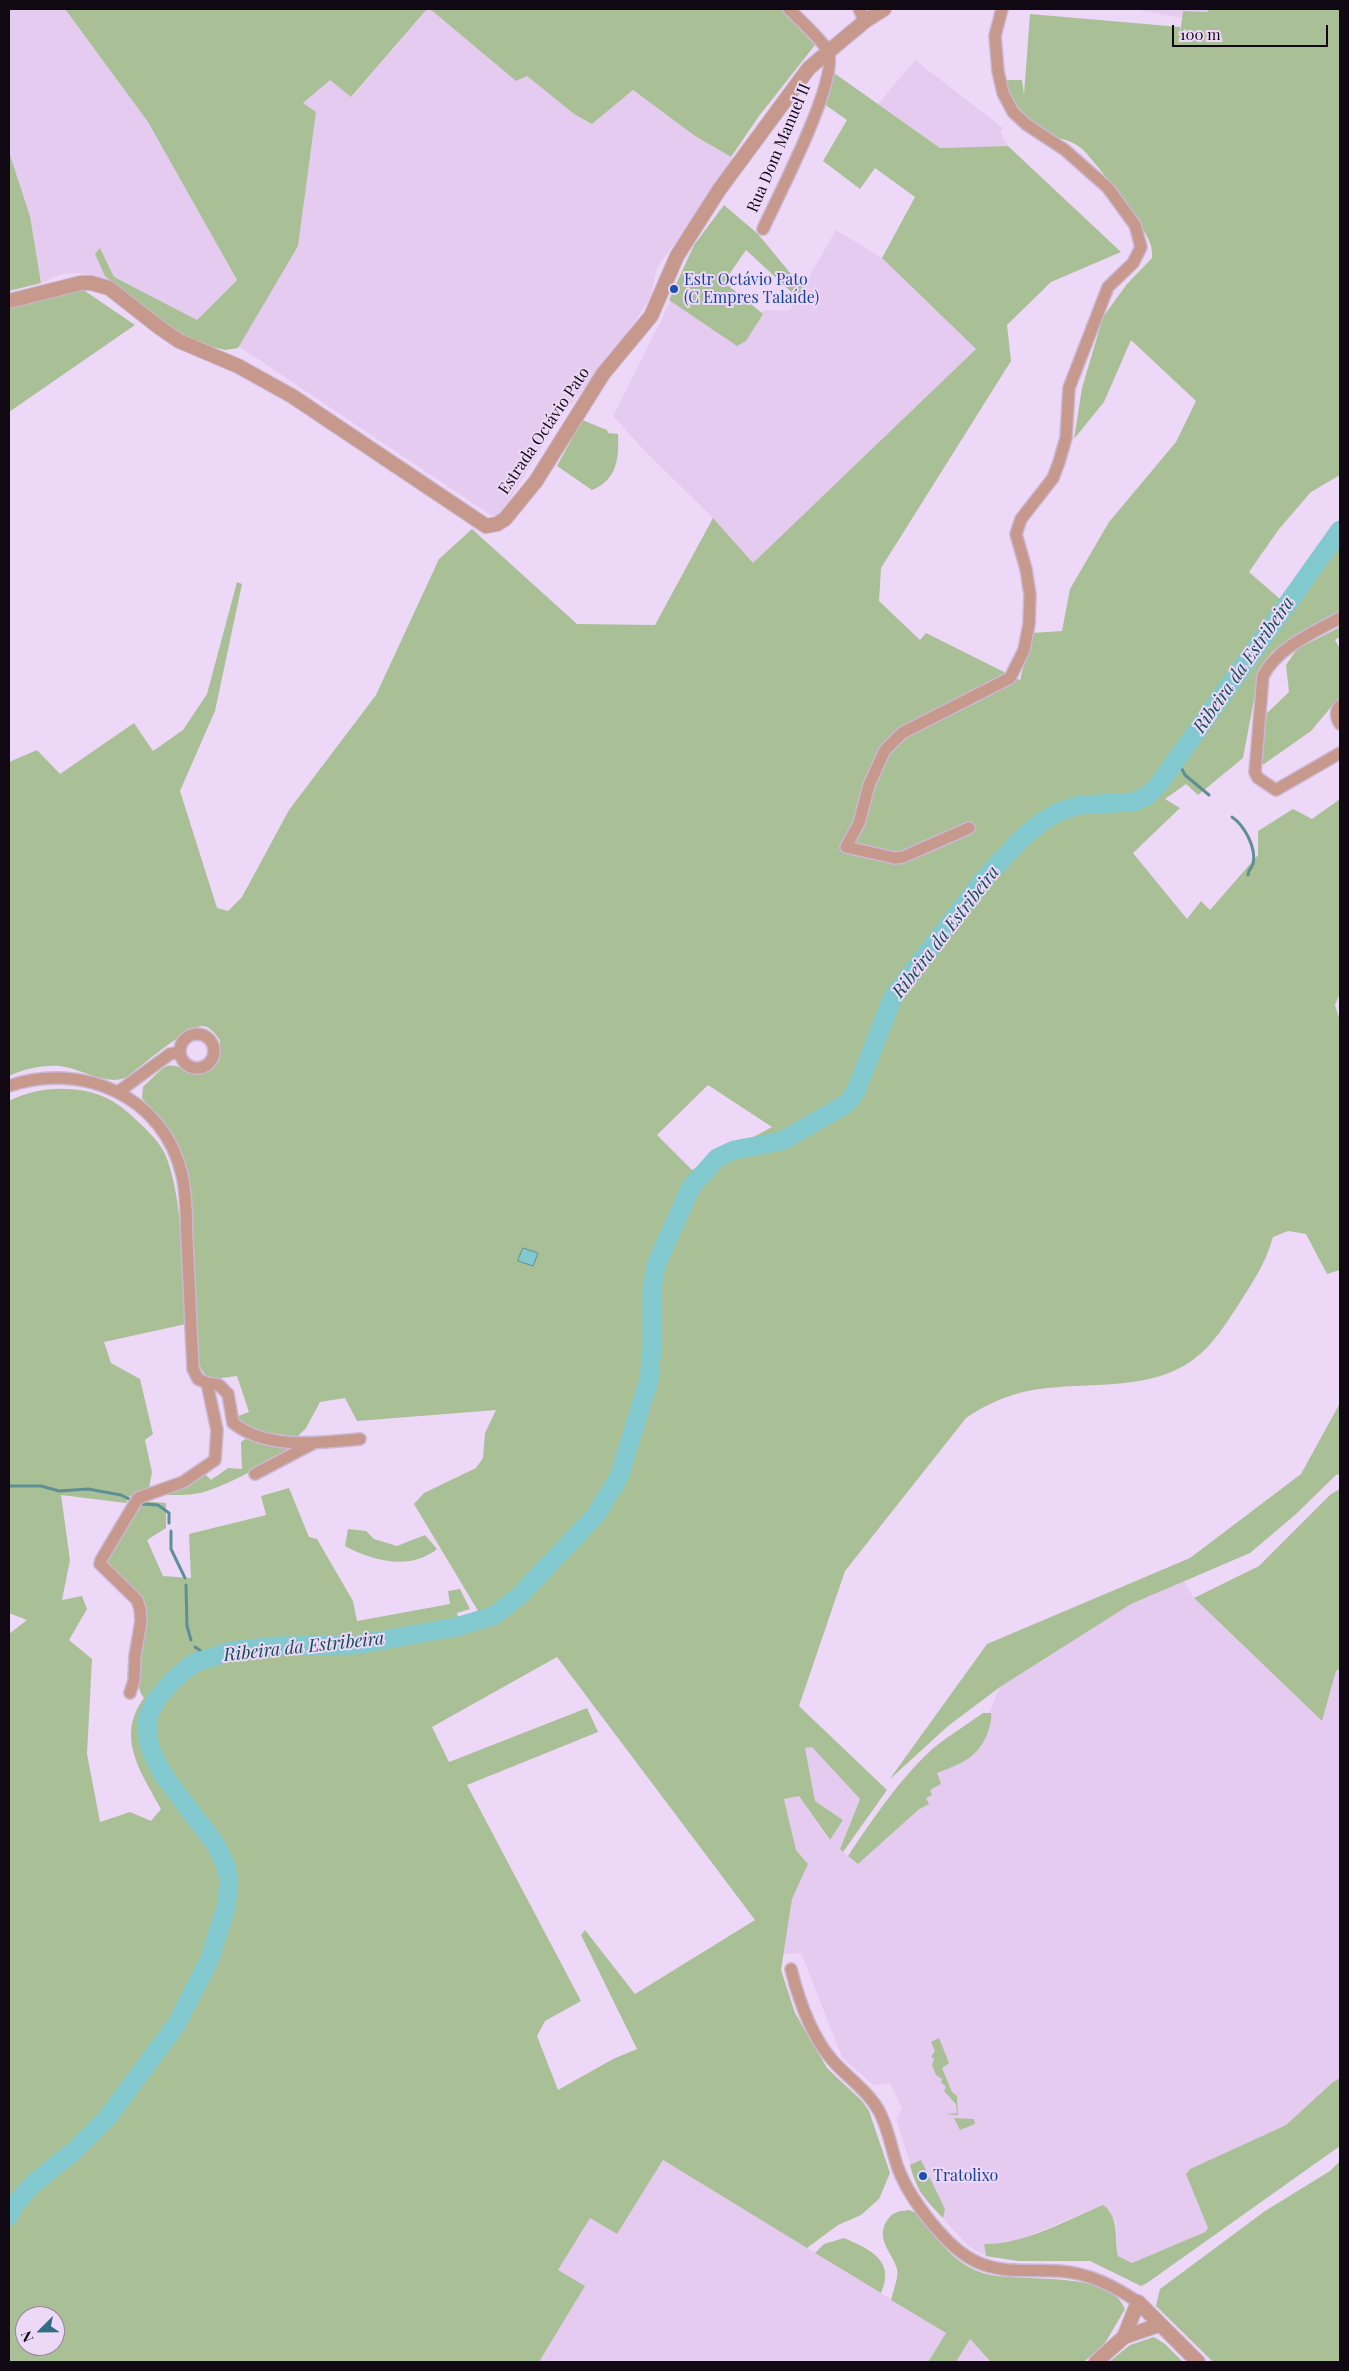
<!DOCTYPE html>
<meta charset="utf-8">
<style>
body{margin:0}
#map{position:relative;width:1349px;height:2371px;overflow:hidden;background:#eed8f8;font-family:"Playfair Display",serif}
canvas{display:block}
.frame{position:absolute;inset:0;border:10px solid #100913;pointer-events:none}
.north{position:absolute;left:15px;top:2306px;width:50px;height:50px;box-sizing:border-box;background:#eed8f8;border:1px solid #95859c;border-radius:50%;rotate:247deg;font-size:14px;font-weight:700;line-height:20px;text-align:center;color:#100913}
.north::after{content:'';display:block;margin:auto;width:18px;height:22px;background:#326d85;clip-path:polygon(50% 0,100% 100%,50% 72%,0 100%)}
.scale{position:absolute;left:1172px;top:25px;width:156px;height:22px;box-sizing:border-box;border:2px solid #100913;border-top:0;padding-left:6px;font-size:15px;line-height:18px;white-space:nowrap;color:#100913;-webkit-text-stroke:4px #eed8f8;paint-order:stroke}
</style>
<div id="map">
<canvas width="1349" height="2371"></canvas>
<div class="frame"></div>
<div class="north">N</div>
<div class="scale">100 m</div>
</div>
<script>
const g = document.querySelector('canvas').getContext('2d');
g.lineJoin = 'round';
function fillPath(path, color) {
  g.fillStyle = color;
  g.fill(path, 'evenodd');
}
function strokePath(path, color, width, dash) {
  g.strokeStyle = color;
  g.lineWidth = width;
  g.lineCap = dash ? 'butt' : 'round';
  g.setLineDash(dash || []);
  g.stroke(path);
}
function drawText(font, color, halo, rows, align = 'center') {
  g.font = font + ' "Playfair Display",serif';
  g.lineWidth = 4;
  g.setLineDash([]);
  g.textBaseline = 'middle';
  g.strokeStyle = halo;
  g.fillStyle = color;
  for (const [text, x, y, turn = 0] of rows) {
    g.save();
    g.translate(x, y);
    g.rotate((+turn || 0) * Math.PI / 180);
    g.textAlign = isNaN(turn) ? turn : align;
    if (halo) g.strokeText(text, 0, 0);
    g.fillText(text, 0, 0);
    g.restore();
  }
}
const built = new Path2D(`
 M13,9h52l83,113 89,158 -40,40 -82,-39 -36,-8 -17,1 -21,9 -11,-67 -21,-64v-142z
 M427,9h3l86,72 11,-5 47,38 18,10 41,-34 62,46 40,24 -78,108 -6,28 -27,43 -66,82 -58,94 -8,1 -261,-175 72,-238 27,-24 22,18z
 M1133,9h167l-90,14z
 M915,60l88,68 -3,4 8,14 -68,2 -62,-44z
 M836,230l46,28 94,91 -223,215 -40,-46 -69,-68 -31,-34 59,-118 66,45 26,-33 25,1z
 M1184,1581l10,17 128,123 14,-50 4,-2v409l-7,4 -47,43 -96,44 -3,5 21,54 -3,4 -73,31 -14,-7 -2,-34 -13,-17 -87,36 -18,4 -14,-1 2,12 -18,-10 -49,-54 -23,-73 6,-11 -12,-25 -17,2 -31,-28 -41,-104 -18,1 9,-55 16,-35 -12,-14 -12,-51 15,-3 30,44 14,-20 -28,-19 -10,-53 7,-2 48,53 -20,50 11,10 138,-146 11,-26 131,-83z
 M663,2160l283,173 -18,29h-389l37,-61 -42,-26 42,-70 48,18z
 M970,2339l21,23h-35z`);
const green = new Path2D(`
 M65,9h362l-76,88 -21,-17 -27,23 13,9 -18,134 -60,102 -13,2 -23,-6 -33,-17 -64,-51 -10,-22 5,-6 14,29 83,43 40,-40 -89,-158z
 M430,9h351l34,36 -56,71 -28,41 -36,-21 -62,-46 -41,34 -18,-10 -47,-38 -11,5z
 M1209,9h131v466l-29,17 -32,37 -30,43 31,27 46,-61 14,-14v88l-68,40 -8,14 -8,23 -13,69 -45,37 -12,-11 -21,15 15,9 -47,45 54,66 14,-18 9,9 48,-55v-24l35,-22 19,10 28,-20v194l-5,12 5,16v249l-13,4 -21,-40 -18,-3 -15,6c-8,28 -21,46 -36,70 -12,18 -25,39 -43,52 -46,35 -113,21 -166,32 -21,4 -45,15 -62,27l-121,153 -46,135 88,84 -44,62 -3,-3 20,-50 -48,-52 -7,1 10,53 28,19 -13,20 -31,-44 -15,3 12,51 12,14 -16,35 -11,71 14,43 32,55 35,33 7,10 21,62 -11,26 -18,16 -23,10 -31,23 -144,-88 -46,74 -27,-16 -32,52 27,16 -46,76h-530v-728l18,-14 -18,-7v-512c26,-13 52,-15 81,-9 19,5 32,14 45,27 11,10 24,22 30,35 19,44 17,121 21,170l-82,18 7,21 29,16 13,55 -8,6 7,32 -3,16 -20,9 -3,6 -65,-8 9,65 -8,40 20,-4 5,13 -18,31 23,19 -5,95 13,68 30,-10 21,9 10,-12c-20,-37 -46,-72 -17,-111 -13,-15 -3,-59 1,-78l-41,-58 37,-61 25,2v25l-19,12 16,36 28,2 -2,-44 77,-19 -5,-19 28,-8 20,49 8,2 36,62 4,20 93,-17 -2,-13 12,-2 10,20 -13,4 1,4 20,-6 -64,-107 10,-11 52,-25 7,-10 2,-25 11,-23 -139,11 -12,-23 -25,4 -14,26 -9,9 -36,-5 -20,-8 -3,-8 11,-4 -12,-36c-24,3 -34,7 -40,-20l-8,-180 -15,-39 -32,-39 1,-11c26,-24 20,-27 54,-13l11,-4 11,-9 1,-21c-5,-6 -10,-14 -18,-14 -15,1 -61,40 -75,51 -21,10 -46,-9 -68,-11 -16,-1 -36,3 -50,10v-314l28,-12 23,24 74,-51 19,28 30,-21 24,-36 30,-112 5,2 -27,127 -35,80 37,117 11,3 14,-14 47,-87 87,-115 63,-136 33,-30 105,95 78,1 58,-107 40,45 223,-214 -94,-91 33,-61 -40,-29 -15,21 -37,-28 24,-41 -23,-16 10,-31 106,75 68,-2 113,106 -70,30 -44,43 4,36 -130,207 -2,33 41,39 6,-7 94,47 12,-47 30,-2 8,-42 39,-67 67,-80 20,-41 -65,-61 -27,62 -30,37 8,-51 21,-71 24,-33 25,-26c0,-5 0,-11 -2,-15 -4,-15 -57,-85 -69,-95 -12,-10 -27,-9 -39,-17 -17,-11 -31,-32 -37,-51h17l2,14 6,-80 150,13v6l3,-22 24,1zM708,1085l64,42 -80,43 -35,-35zM557,1657l198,263 -120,74 -50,-64 -4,5 56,114 -24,10 -55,31 -21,-54 8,-15 36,-20 -114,-216 131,-53 -11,-24 -138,54 -17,-35zM25,2316h30v30h-30z
 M9,152l21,64 11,67 -32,8z
 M724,205l34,29 47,57 -5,9 -54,-50 -22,32 39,32 -17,27 -9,5 -68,-46 25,-55z
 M75,291h10l50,34 -126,87v-109z
 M582,420l25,10 1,3 10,1c1,25 -1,46 -26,56l-35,-24z
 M1340,627v10l-5,3 5,9v50l-8,7 -21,25 -47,33 -6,2 8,-52 23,-22 -3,-27 11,-16z
 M1340,1403v71l-4,1 -41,40 -45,38 -119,51 -131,83 -52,39 -59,54 98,-136 203,-86 111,-84z
 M245,1439l47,5 -1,3c-27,17 -54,34 -84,44 -15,5 -31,4 -47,4l43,-23 8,8 17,-12 14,1 -1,-27z
 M1340,1489v180l-4,2 -14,50 -128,-123 65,-32 72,-72z
 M348,1529l18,2 8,8 23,7 28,-11 12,14c-27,22 -64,12 -92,-3z
 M983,1713h8c1,7 -1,12 -3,19 -9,25 -27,32 -51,41l4,11 -11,6 2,5 -6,3 3,6 -11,6 -60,54 -10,-8c25,-37 54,-81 88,-110 15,-12 32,-22 47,-33z
 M939,2038l10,25 -7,5 10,24 5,4 1,19 -14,-1 13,-1 -1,-9 -12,-13 2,-4 -5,-5 1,-3 -6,-4 -4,-10 2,-6 -3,-2 4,-6 -4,-9z
 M1340,2078v68l-193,137 -6,3 -51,-25h-72l-32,-5 -2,-12c39,1 83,-24 119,-39 17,12 11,34 15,51l14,7 73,-31 3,-4 -22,-54 4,-5 96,-44 47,-43z
 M954,2118l20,1 1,5 -15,6z
 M921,2160l24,49 -2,9c-17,-18 -27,-28 -33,-53z
 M1340,2161v201h-127l-57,-56 4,-17 105,-78 65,-40z
 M909,2210l7,3c19,23 37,51 67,60 35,11 127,-5 142,36l-20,34 -21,19h-93l-21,-23 -14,23h-28l18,-29 -55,-33c2,-9 8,-23 6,-31 -5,-17 -21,-29 -11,-47 6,-10 12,-11 23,-12z
 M844,2238c25,11 52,22 37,55l-66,-40 9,-9z
 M1154,2337l11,7 18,18h-74l21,-17z`);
const water = new Path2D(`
 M523,1248l15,5 -5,13 -15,-5z`);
const stream = new Path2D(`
 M1177,760l8,15 24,20
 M1232,817c12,8 25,31 21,47 -2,5 -5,6 -5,11
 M9,1486h32l18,5 29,-2 33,6 12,6
 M143,1504l15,1 11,8v10
 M171,1531v18l14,29
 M186,1585l1,41 4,14
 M195,1647l15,10`);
const river = new Path2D(`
 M9,2216l6,-12 18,-20 41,-33 33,-33 69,-93 33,-64 17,-54 3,-26 -3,-15 -10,-21 -52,-69 -11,-21 -5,-15 -1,-22 9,-18 17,-20 21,-17 37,-12 47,-5 78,-1 100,-18 37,-11 25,-19 77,-81 24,-39 30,-97 3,-33v-60l4,-22 35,-78 26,-29 17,-8 48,-9 64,-37 10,-13 37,-94 91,-118 37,-40 19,-16 18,-11 22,-7 54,-3 13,-6 12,-12 181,-254`);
const minor = new Path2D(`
 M859,9l6,12
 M763,229c14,-31 77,-150 65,-178 -5,-10 -30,-33 -39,-42
 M1340,618c-26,14 -63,30 -77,58l-8,96 3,6 18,12 64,-37
 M1340,706c-5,5 -4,12 0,18
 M969,828l-66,29 -8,1 -49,-11 13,-24 10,-38 16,-35 17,-17 108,-55 14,-28 5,-26 1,-29 -4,-26 -10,-35 5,-15 32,-41 6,-16 7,-24 3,-50 39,-101 25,-24 8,-16 -6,-22 -27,-37 -43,-38 -38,-25 -14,-13 -10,-19 -5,-22 -3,-35 7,-27
 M180 1051a17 17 0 1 1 34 0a17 17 0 1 1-34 0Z
 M9,1086c73,-25 155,10 173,89 5,21 4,43 5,65 2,43 4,86 6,129l5,10 9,4 12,2 9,9 5,29c34,27 86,20 127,16
 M118,1092l52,-38 10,-2
 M255,1474l59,-31
 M130,1693l4,-13 1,-24 6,-35 -1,-12 -3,-9 -37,-36 1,-4 37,-62 45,-16 32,-22 2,-30 -10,-47
 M791,1969c8,32 20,67 42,92 15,17 35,30 46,50 10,18 12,38 19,57 11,30 49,81 79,94 25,12 54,7 82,9 30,2 55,15 79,31`);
const tertiary = new Path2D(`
 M9,301l72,-18h10l18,5 51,40 19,13 59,25 54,30 194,130 11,-2 8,-5 31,-38 67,-107 48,-58 26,-60 42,-66 90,-122 56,-47 19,-12
 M1124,2337l14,-35 60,60
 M1096,2362l28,-25 35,-12`);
const markers = [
 [674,289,5,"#1a4fb4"],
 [923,2176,5,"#1a4fb4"]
];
const streetNames = [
 ["Rua Dom Manuel II",779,148,-67],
 ["Estrada Octávio Pato",544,431,-56]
];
const transitNames = [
 ["Estr Octávio Pato",684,280],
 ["(C Empres Talaíde)",684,298],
 ["Tratolixo",933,2176]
];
const waterNames = [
 ["Ribeira da Estribeira",1244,665,-55],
 ["Ribeira da Estribeira",946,932,-52],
 ["Ribeira da Estribeira",304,1647,-6]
];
fillPath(built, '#e6cbf1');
fillPath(green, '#a9c096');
fillPath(water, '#81c9ce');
strokePath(water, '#5f8f96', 1);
strokePath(stream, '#5f8f96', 3);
strokePath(river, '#81c9ce', 19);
strokePath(minor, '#cab7d3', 14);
strokePath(tertiary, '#cab7d3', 16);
strokePath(minor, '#c7988c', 11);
strokePath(tertiary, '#c7988c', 14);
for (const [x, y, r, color] of markers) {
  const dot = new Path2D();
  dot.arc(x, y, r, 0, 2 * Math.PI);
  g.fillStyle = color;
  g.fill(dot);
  strokePath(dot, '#eed8f8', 2);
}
drawText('16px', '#100913', '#eed8f8', streetNames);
drawText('16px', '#164399', '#eed8f8', transitNames, 'left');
drawText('italic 18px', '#0d4e52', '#eed8f8', waterNames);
</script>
